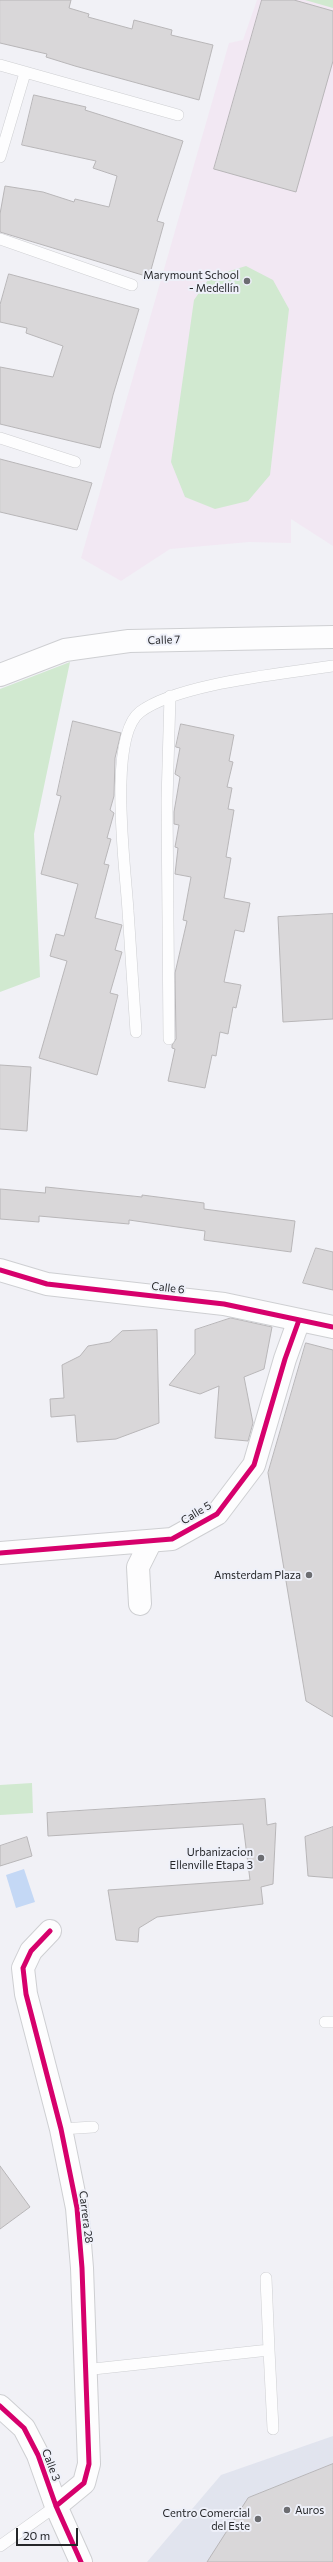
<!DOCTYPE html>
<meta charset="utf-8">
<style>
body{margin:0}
#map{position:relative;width:333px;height:2562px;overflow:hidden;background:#f1f1f6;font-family:Commissioner,sans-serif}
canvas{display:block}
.scale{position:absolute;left:16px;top:2528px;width:62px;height:18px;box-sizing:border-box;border:2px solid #252629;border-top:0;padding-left:5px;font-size:12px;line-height:14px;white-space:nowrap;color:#252629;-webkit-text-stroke:3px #eef0f9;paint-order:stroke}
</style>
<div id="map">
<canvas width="333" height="2562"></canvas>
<div class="scale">20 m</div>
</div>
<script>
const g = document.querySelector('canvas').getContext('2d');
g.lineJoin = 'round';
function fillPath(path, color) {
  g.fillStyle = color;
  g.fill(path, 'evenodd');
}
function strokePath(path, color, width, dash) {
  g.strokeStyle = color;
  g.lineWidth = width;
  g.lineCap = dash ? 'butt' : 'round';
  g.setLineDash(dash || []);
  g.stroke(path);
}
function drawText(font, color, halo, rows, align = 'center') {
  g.font = font + ' Commissioner,sans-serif';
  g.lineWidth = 4;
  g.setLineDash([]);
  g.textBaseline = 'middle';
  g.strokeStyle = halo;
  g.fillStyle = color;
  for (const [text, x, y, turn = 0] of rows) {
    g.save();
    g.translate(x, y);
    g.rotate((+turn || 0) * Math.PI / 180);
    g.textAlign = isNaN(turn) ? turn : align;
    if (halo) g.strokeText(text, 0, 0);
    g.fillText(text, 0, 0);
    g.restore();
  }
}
const built = new Path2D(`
 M333,2436v126h-186l74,-87z`);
const education = new Path2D(`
 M257,0h76v546l-42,-27v24l-42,-1 -79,7 -49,32 -40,-23 148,-515 14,-3z`);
const green = new Path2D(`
 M305,0h28v8z
 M246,266l27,14 16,29 -19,166 -22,26 -33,8 -30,-12 -14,-35 23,-162 16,-23z
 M70,662l-36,172 6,143 -40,15v-303z
 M32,1783l1,30 -33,2v-30z`);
const water = new Path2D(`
 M24,1869l11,33 -19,6 -10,-33z`);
const building = new Path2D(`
 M0,0h71l-2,8 20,6 -1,3 44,12 2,-9 38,10 -1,5 42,10 -14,55 -124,-34 -29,-9 1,-3 -47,-11z
 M262,0h32l39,11v50l-37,131 -82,-23z
 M34,95l52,12 -1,3 98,31 -26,80 7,2 -15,54 -149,-45v-18l5,-28 38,6 31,10 1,-3 34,8 8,-31 -24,-8 3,-7 -74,-16z
 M9,274l130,35 -26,86 -13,53 -100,-24v-57l53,10 10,-31 -37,-13 1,-5 -27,-6v-17z
 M0,459l92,24 -15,47 -77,-18z
 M73,721l48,12 -6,25 -1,38 -4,14 4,3 -7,25 4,1 -7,25 5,1 -14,53 27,7 -7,25 7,2 -12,41 8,2 -21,80 -58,-17 28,-97 -17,-5 6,-22 8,2 14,-52 -37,-10 20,-78 -4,-1z
 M181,724l53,11 -5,26 4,1 -6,25 5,1 -4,21 6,1 -8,47 5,1 -7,40 26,5 -6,29 -9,-2 -11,52 17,3 -5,23 -3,-1 -5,27 -8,-2 -4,24 -4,-1 -7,33 -37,-7 7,-32 -3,-1v-3l4,-6 -1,-66 12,-52 -4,-1 8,-43 -16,-3 3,-26 -3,-1 4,-22 -5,-1v-12l6,-35 -5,-3 5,-26 -4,-1z
 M333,914v105l-50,3 -5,-105z
 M0,1065l31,2 -4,64 -27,-2z
 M46,1187l96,10v-2l62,8v6l91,12 -4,31 -87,-12 1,-9 -76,-11v4l-90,-8v6l-39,-3v-30l45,4z
 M316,1248l17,4v38l-30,-7z
 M231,1318l41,9 -8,42 -20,8 9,46 -5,18 -33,-3 4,-52 -19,8 -31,-9 26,-31v-24z
 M157,1330l2,93 -43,16 -39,3 -2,-27 -24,2 -1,-18 14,-1 -2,-33 18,-9 8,-10 22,-4 12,-11z
 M306,1343l27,7v367l-27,-16 -38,-228z
 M265,1799l2,26 9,-2 -3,61 -12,3 2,17 -106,13 -18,11 -1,14 -22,-2 -8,-50 142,-10 -7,-56 -195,12 -1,-23z
 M333,1827v51l-25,-2 -3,-39z
 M27,1837l5,19 -32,10v-20z
 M0,2166l30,41 -30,22z
 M333,2464v98h-126l41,-64z`);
const service = new Path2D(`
 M0,65l178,50
 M0,157l25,-84
 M0,239l132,46
 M0,438l75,24
 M136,1032c-3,-41 -5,-81 -8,-121 -2,-39 -21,-174 12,-199 39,-29 143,-38 193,-46
 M169,1039l-2,-238 3,-105
 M325,2022h8
 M61,2129l32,-2
 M269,2350l4,79
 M84,2370l185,-20 -3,-72
 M0,2546l56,-40`);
const minor = new Path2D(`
 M0,675l65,-25 64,-9 204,-4
 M0,1270l47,14 177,20 109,23
 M0,1553l172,-14 45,-25 37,-49 31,-106 14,-39
 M140,1604l-2,-37 13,-26
 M50,1931l-19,20 -8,17 3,26 35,135 16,79 5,60 7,196 -5,19 -28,23`);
const tertiary = new Path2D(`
 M0,2406l24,22 14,27 18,51 25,56`);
const cycleway = new Path2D(`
 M0,1270l47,14 177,20 109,23
 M0,1553l172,-14 45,-25 37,-49 31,-106 14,-39
 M50,1931l-19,20 -8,17 3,26 35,135 16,79 5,60 7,196 -5,19 -28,23
 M0,2406l24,22 14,27 18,51 25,56`);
const markers = [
 [247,281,4,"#6c6d71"],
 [309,1575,4,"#6c6d71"],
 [261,1858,4,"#6c6d71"],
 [287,2510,4,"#6c6d71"],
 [258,2519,4,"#6c6d71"]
];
const poiNames = [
 ["Marymount School",239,275],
 ["- Medellín",239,288],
 ["Amsterdam Plaza",301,1575],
 ["Urbanizacion",253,1852],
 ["Ellenville Etapa 3",253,1865],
 ["Auros",295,2510,"left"],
 ["Centro Comercial",250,2513],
 ["del Este",250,2526]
];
const streetNames = [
 ["Calle 7",164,640,-2],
 ["Calle 6",168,1288,7],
 ["Calle 5",196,1513,-31],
 ["Carrera 28",86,2217,83],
 ["Calle 3",51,2465,69]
];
fillPath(built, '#e1e4ee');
fillPath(education, '#f2e8f3');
fillPath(green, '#d1e9d0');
fillPath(water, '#c4d8f5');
fillPath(building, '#d9d7d9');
strokePath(building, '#b8b6b8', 1);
strokePath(service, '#cecfd2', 12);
strokePath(minor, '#cecfd2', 24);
strokePath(tertiary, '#cecfd2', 24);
strokePath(service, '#fdfdfe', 11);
strokePath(minor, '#fdfdfe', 22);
strokePath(tertiary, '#fdfdfe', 22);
strokePath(cycleway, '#d6006c', 5);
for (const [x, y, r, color] of markers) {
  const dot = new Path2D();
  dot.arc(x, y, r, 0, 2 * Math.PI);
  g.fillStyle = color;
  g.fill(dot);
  strokePath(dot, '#eef0f9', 1.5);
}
drawText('11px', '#252629', '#eef0f9', poiNames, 'right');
drawText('11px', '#252629', '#eef0f9', streetNames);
</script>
